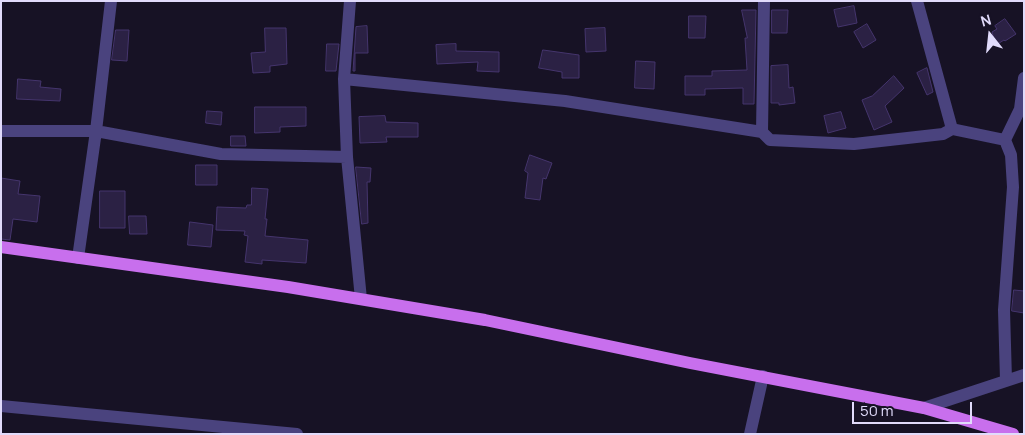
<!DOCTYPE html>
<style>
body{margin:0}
#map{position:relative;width:1025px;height:435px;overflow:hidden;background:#171225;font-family:Manrope,sans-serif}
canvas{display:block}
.frame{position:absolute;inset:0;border:2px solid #e1dbfb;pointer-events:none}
.north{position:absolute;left:965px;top:10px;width:50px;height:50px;-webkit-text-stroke:4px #171225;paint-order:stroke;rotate:344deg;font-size:14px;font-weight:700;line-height:20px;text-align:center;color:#e1dbfb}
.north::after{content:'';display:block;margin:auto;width:18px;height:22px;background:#e1dbfb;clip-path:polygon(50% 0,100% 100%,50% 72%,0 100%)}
.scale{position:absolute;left:852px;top:402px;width:120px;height:22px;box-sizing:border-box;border:2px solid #e1dbfb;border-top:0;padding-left:6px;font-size:15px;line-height:18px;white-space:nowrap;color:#e1dbfb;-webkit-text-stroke:4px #171225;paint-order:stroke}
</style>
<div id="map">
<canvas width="1025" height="435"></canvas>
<div class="frame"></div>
<div class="north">N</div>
<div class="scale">50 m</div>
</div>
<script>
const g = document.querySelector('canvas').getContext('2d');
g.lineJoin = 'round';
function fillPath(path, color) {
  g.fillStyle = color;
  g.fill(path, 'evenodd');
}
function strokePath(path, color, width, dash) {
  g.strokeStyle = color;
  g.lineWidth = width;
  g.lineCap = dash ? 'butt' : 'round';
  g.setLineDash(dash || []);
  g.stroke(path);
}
const building = new Path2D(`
 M854,6l3,17 -19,4 -4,-17z
 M742,10h14l-2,94h-11v-16l-38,1v6h-20v-19h27v-5l35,-1 -2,-32h2z
 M772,10h16l-1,23h-15z
 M689,16h17l-1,22h-16z
 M1005,19l11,15 -11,7 -1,-1 -8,5 -4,-13 5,-3 -2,-3z
 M867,24l9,16 -13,8 -9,-16z
 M367,26l1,27h-13v18h-2l3,-44z
 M265,28h21l1,36 -17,2v6l-17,1 -2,-20 14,-1z
 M605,28l1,23 -20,1 -1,-23z
 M116,30h13l-2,31 -15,-1z
 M327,44h12l-3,27h-10z
 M456,44v7l43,1v20l-22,-1 1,-9 -41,2 -1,-19z
 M543,50l36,5v23h-17v-6l-23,-4z
 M636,61l19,1 -1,27 -19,-1z
 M788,65l1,23 4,-1 2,16 -16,2v-2h-8v-37z
 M927,68l6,24 -6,3 -10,-22z
 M894,76l10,12 -19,18 7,16 -18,8 -12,-30 10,-4z
 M18,79l23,2 -1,6 21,2 -1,12 -43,-2z
 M255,107h51v19l-26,1v5l-25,1z
 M207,111l15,1 -1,13 -15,-2z
 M841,112l5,16 -18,5 -4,-17z
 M385,116l1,6 32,1v14h-32l1,5 -27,1 -1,-26z
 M231,136h14l1,10h-15z
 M530,155l22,8 -6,16 -3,-1 -3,22 -15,-2 3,-25 -3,-2z
 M196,165h21v20h-21z
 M356,167l15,1 -1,14h-3l1,41 -6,1z
 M1,178l19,3 -2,13 22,2 -3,26 -24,-3 -3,21 -9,-1z
 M252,188l16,1 -3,30h2l-2,17 43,4 -2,23 -44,-3v4l-17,-2 3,-26 -4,-1 1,-4 -29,-1 1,-23 29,1 1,-3h4z
 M100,191h25v37h-25z
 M129,216h17l1,18h-17z
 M190,222l23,3 -2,22 -23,-2z
 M1014,290l10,1v22l-12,-2z`);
const minor = new Path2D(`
 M350,1l-6,78 3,78 14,142
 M917,1l35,128
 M344,79l221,22 197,31 8,8 84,4 89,-10 9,-5 53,11 6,15 2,32 -9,123 2,70
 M1,131h95l125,23 126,3
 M762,132l2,-131
 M1005,140l15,-31 4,-31
 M78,258l18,-127 15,-130
 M1,406l296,28
 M924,408l100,-33
 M750,434l13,-58`);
const major = new Path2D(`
 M1,247l287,40 197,33 205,43 234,45 89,26`);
fillPath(building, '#2b2144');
strokePath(building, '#45356d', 1);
strokePath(minor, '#4a437e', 12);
strokePath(major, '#c86fed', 12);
</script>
